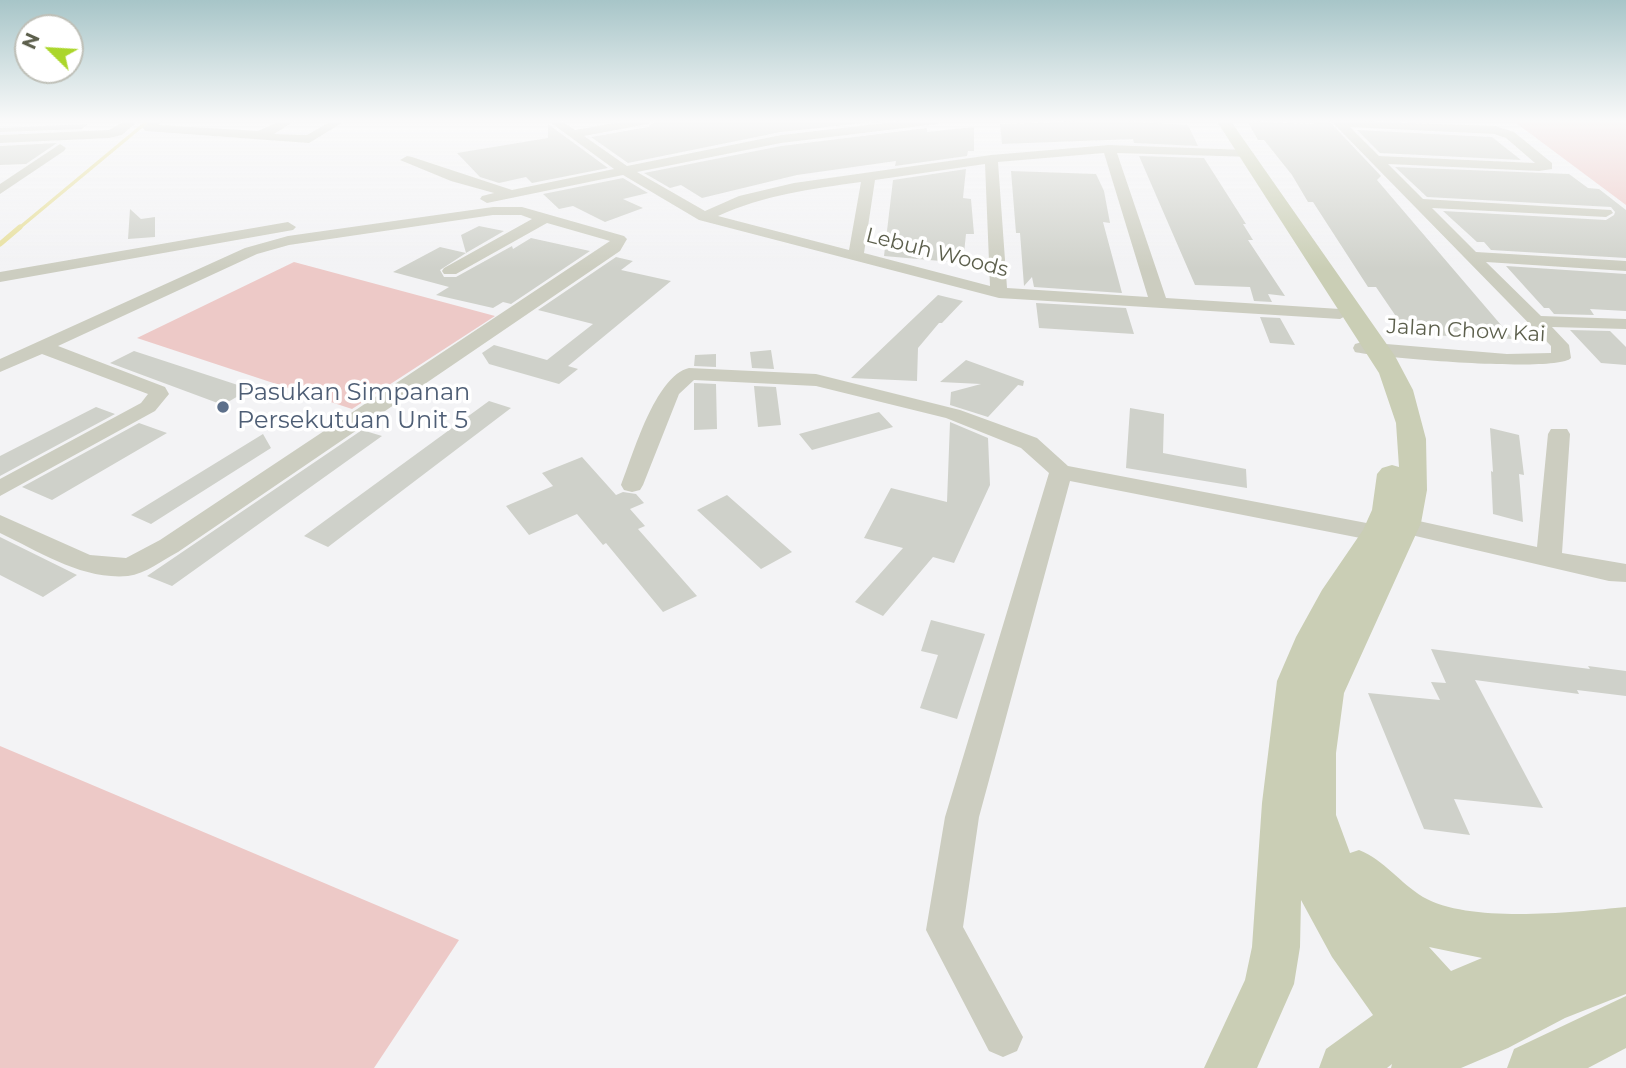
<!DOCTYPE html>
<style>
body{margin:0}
#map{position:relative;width:1626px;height:1068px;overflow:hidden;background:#f3f3f5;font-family:Montserrat,sans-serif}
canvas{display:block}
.north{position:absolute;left:14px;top:14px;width:70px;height:70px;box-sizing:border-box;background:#fff;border:2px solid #bebfb7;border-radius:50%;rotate:294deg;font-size:19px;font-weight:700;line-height:28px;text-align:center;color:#5c5f4c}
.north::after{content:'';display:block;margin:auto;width:24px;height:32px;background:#abd62b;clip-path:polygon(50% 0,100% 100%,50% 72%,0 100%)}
</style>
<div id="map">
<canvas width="1626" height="1068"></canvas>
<div class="north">N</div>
</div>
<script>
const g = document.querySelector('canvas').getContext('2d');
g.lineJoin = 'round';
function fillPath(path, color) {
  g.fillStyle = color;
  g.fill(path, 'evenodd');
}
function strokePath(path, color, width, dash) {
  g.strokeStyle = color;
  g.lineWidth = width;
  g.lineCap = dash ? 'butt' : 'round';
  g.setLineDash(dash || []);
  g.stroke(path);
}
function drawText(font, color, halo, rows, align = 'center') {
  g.font = font + ' Montserrat,sans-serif';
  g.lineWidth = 7;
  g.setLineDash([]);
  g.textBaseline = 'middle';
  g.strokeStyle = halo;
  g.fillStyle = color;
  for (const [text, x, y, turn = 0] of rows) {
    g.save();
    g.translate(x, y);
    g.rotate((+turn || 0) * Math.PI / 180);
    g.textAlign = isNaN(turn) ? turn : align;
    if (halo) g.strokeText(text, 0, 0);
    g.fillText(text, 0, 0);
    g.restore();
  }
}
const green = new Path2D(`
 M1511,120h115v85l-114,-85z
 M294,262l201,54 -143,93 -215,-71z
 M0,746l459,194 -85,128h-374z`);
const streamFar1 = new Path2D(`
 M18,229l131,-109`);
const stream = new Path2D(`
 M0,244l20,-17`);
const building = new Path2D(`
 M656,120h235l-110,12 -153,31 -37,-26 57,-10z
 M1108,120l80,5 10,21 -64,-3 -1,-4 -131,5 -2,-20z
 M1314,120h14l53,56 -4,4 136,159 -105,-5 -32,-47h-8l-55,-85h-5l-16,-27 -28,-35h-6l-11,-19 67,3z
 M88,124l-6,5 -82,3v-4z
 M548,124l60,44 -76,15 -6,-6 -27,6 -19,-6 -23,-24 91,-15z
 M974,127v24h-6l-1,5 -72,10 1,-5 -99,14 -95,23 -21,-13 -11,3 -26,-15 137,-27 146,-18v4z
 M1357,130l135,7 29,23 -141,-7z
 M57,143l-31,21 -26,1v-19z
 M1139,156l65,2 42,66h-3l10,16h-5l37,56 -17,-2 4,8 -18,-1 -4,-14 -55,-2z
 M1395,167l174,7 19,14 11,1 27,21v48l-135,-8 -7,-8h-7l-34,-31 163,9 8,-5 1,-3 -4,-5 -184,-10z
 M966,169l-3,29 8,1 3,35h-8l-3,29 -79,-7 9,-76z
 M1011,171l85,3 8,17 6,32 -7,-1 19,71 -88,-6 -2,-10 -8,9 -4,-53h-4z
 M623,178l25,15 -25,6 20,9 -38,14 -32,-16 -14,3 -16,-15z
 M130,209l11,10 14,-2v20l-27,2z
 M479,226l25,5 -38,22 -5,-18z
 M531,238l59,13 -79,53 -8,-2 -10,6 -57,-13 13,-8 -56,-15 47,-25 26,6 -26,17 4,7h12l56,-31 1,3z
 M616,257l17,4 -12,9 50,11 -103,85 10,3 -19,15 -70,-20 -7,-11 12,-8 53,15 46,-36 -55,-14z
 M1506,266l120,8v37l-36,-2 4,6 -40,-1 -5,-6h-5z
 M938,295l25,6 -21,22h-3l-21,25 -1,33 -66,-3z
 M1036,303l90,5 8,26 -95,-6z
 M1260,317l20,1 15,27 -25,-2z
 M1570,330l40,1 16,16v18l-25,-2z
 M771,350l3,19 -22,-1 -2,-16z
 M134,351l116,38 -27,16 -113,-42z
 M716,354v13l-22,-1 1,-11z
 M966,360l58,21 -1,5 -5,-1 -30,32 -38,-12 1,-13 30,-8 -41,-2z
 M694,383l22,1 1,45 -23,1z
 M754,386l22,1 5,38 -23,2z
 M489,401l22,7 -183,139 -24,-11z
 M96,407l19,7 -115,62v-20z
 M1130,408l34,6 -1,39 83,16 1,19 -121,-20z
 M879,412l14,15 -81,23 -13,-16z
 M950,422l38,16 2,47 -36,78 -21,-6 -50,59 -28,-14 48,-54 -39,-10 27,-50 56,14z
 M139,423l28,10 -115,67 -30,-13z
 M1490,428l29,7 5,40 -5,-1 4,48 -30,-8 -2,-43 2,1z
 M362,430l20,6 -210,150 -25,-10z
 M263,434l8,14 -120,76 -20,-9z
 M582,457l34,38 7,-3 13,2 8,9 -14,6 15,17 -7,3 59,67 -34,16 -57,-69 -3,2 -26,-31 -48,21 -23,-29 47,-20 -11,-13z
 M727,495l65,57 -31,17 -64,-59z
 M0,537l77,38 -34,22 -43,-22z
 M931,620l54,14 -28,85 -37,-11 18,-53 -17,-4z
 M1431,649l159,20 -2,-3 38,5v25l-49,-6 2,4 -104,-14 68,128 -89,-9 16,36 -46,-6 -56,-136 72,7 -9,-18 15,1z`);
const minor = new Path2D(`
 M126,120h13l-17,15 -13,3 -109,5v-8l109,-5z
 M151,120h12l-4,5 99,6 24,-11h14l-22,14 33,1 26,-15h14l-38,23 -164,-12 -2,-3z
 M547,120h13l15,10 56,-10h23l-6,4 -64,12 43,30 154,-31 130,-15h32l-6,4 -156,19 -144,29 68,39 34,-15 55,-13 197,-28 118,-10 139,5 6,4 -1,3 -136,-4 49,145 174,11 9,5 -9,5 -341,-21 -300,-78 -76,-45 -136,28 -7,-4 2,-3 12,-3 -43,-12 -51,-21 7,-4 5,1 100,33 102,-21zM1104,153l44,144 -141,-9 -9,-126zM985,164l5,122 -126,-33 11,-73zM861,182l-12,68 -131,-34c46,-21 93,-27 143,-34z
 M1330,120l165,6 19,6 38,31v6l-13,2 -151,-7 35,35 188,11 2,3 -7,4 -174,-9 44,44 150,9v10l-140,-9 55,54 85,3v10l-74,-2 17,18 2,13c-13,15 -190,0 -216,-6l-2,-4 2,-4 7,-2 145,12 44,-1v-7zM1350,127l144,7 12,4 29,25 -156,-7z
 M60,144l6,4 -2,3 -64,43v-10z
 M493,207h29l102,29 3,3 -7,12 -442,301c-15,8 -33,22 -50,24 -46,4 -88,-24 -128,-43v-18l90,40 36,3 34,-18 450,-299 -63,-18 -91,51h-12l-2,-3 2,-3 88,-49 -11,-4h-28l-204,30 -32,9 -199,92 107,41 4,7 -14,17 -155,85v-17l141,-76 7,-9 -106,-40 -42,18v-13l245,-111 43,-12z
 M288,222l8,5 -3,3 -293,52v-10z
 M689,368l127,6 144,36 77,28 31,28 309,59 -2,-3 3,-6 9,-2 150,33 11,-113 3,-5h16l3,5 -8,119 64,11v18l-17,-1 -202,-47 1,3 -3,6 -9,2 -326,-64 -91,336 -16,110 60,110 -6,14 -14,6 -14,-6 -63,-121 19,-113 104,-344 -28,-25 -75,-30 -130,-32 -122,-6 -15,14 -36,91 -3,5 -8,2 -8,-2 -3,-5c12,-30 34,-109 68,-117z`);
const major = new Path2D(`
 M1216,120h14l165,236 18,34 13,49 1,51 -6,33 -77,170 -8,60v62l14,38 9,-3c25,10 41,33 64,47 47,27 150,15 203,10v87l-61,24 -57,30 -47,20h-70l1,-4 -5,4h-68l7,-19 47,-34 -41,-58 -31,-57 -1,47 -6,37 -37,84h-53l41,-88 7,-33 10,-144 15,-122 19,-44 26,-47 41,-60 9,-20 5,-36 5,-6 10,-3 7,2 -3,-44 -17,-50zM1429,947l53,11 -31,13z
 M1626,996v52l-38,20h-81l7,-19z`);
const markers = [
 [223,407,7,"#5c6f8a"]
];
const farStreetnames = [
 ["Lebuh Woods",937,253,14],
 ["Jalan Chow Kai",1466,331,3]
];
const serviceNames = [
 ["Pasukan Simpanan",237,393],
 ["Persekutuan Unit 5",237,421]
];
fillPath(green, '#edc9c7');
strokePath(streamFar1, '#e6de98', 3.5);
strokePath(stream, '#e6de98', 5);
fillPath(building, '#cfd1ca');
fillPath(minor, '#cccdc0');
fillPath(major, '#caceb5');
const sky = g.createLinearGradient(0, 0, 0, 269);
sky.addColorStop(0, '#a7c5c8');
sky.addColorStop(0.45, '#fafafa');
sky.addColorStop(1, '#fafafa00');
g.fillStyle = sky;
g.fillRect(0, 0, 1626, 269);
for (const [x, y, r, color] of markers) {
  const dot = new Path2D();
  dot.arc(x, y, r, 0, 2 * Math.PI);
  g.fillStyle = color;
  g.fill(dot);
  strokePath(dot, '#fff', 2.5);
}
drawText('21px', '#5c5f4c', '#fff', farStreetnames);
drawText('24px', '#4e5e75', '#fff', serviceNames, 'left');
</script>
